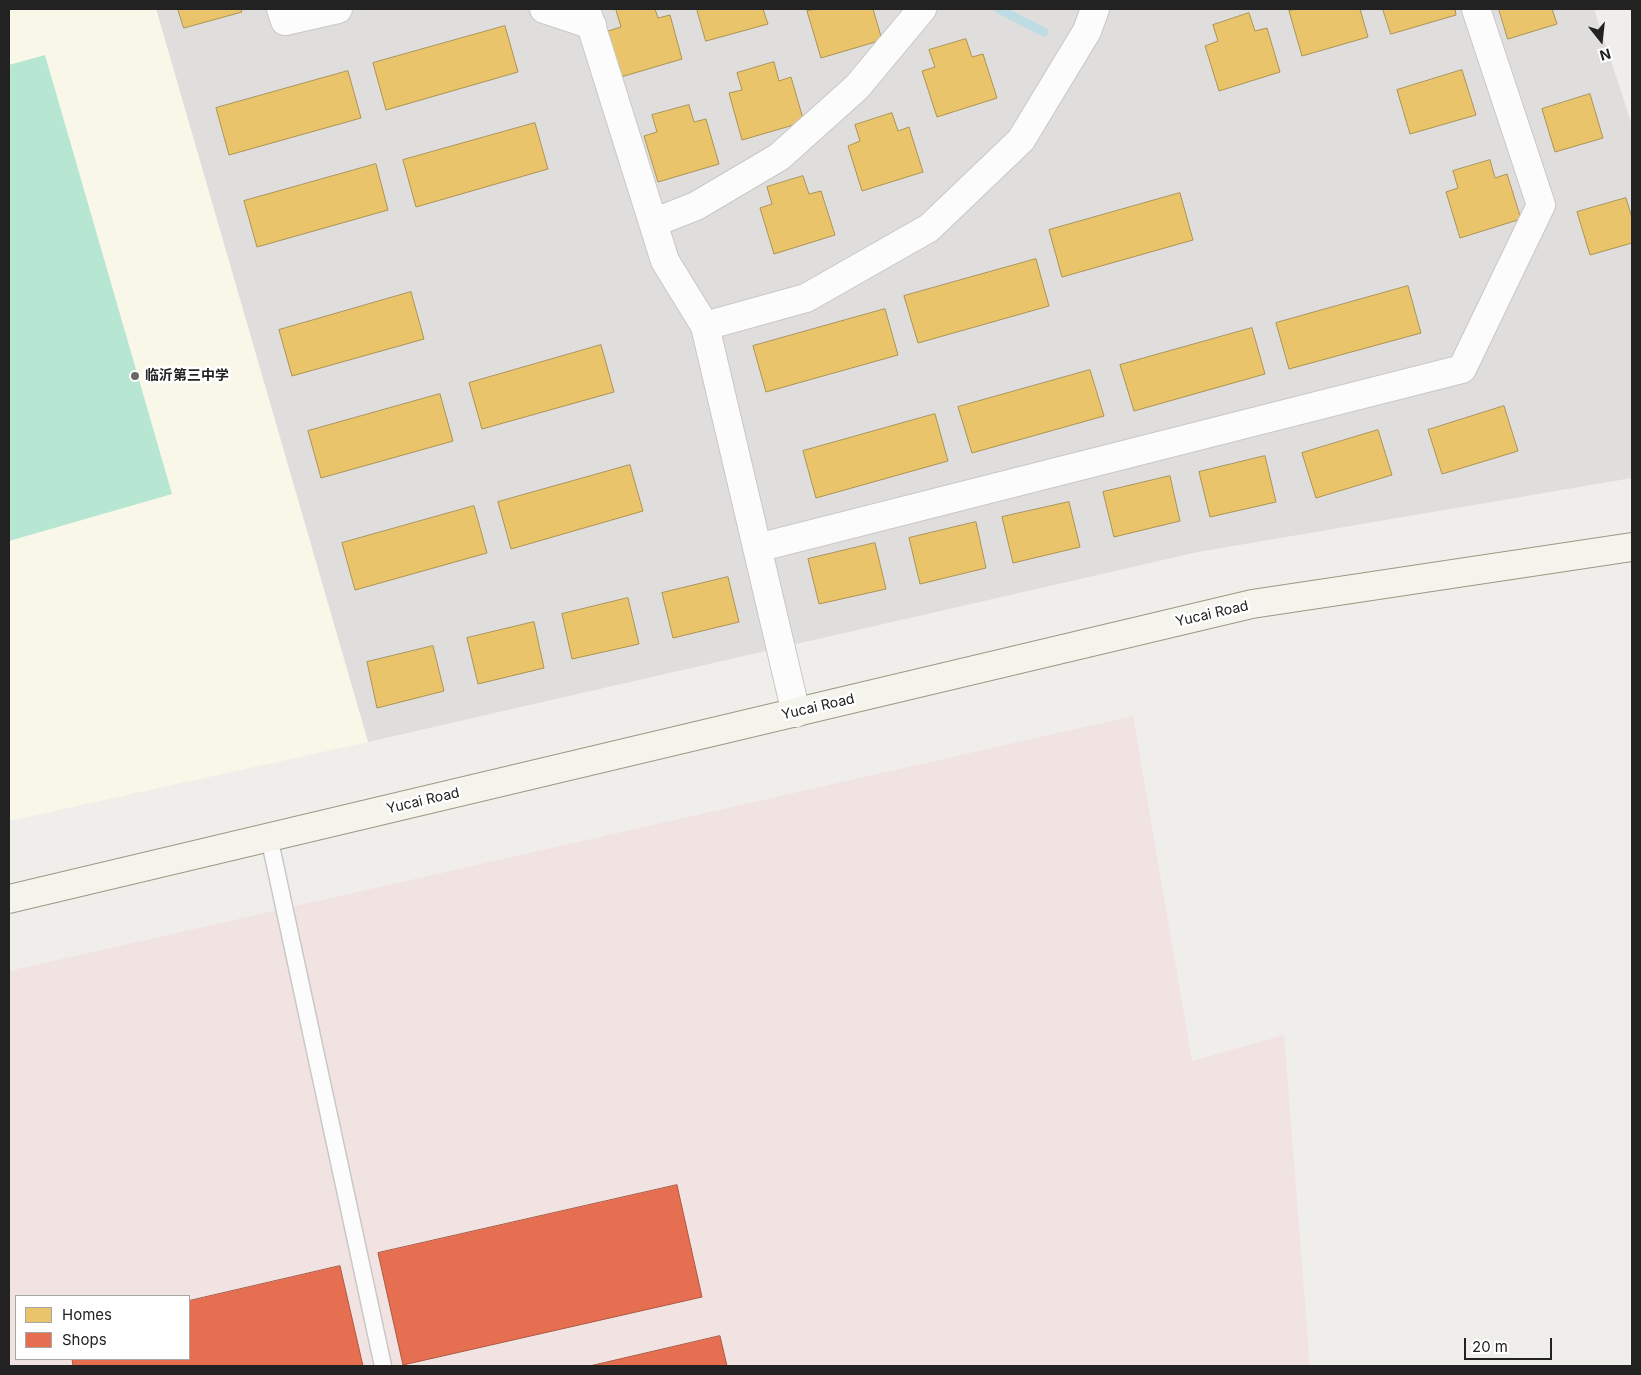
<!DOCTYPE html>
<meta charset="utf-8">
<style>
body{margin:0}
#map{position:relative;width:1641px;height:1375px;overflow:hidden;background:#f0eeeb;font-family:Inter,sans-serif}
canvas{display:block}
.frame{position:absolute;inset:0;border:10px solid #222;pointer-events:none}
.legend{position:absolute;left:15px;top:1295px;width:175px;height:65px;box-sizing:border-box;background:#fff;border:1px solid #a7a7a7;margin:0;padding:6px 9px;list-style:none;font-size:15px;color:#222}
.legend li{display:flex;align-items:center;gap:10px;height:25px}
.legend b{width:25px;border:1px solid #a7a7a7}
.north{position:absolute;left:1576px;top:15px;width:50px;height:50px;-webkit-text-stroke:4px #fff;paint-order:stroke;rotate:164deg;font-size:14px;font-weight:700;line-height:20px;text-align:center;color:#222}
.north::after{content:'';display:block;margin:auto;width:18px;height:22px;background:#222;clip-path:polygon(50% 0,100% 100%,50% 72%,0 100%)}
.scale{position:absolute;left:1464px;top:1338px;width:88px;height:22px;box-sizing:border-box;border:2px solid #222;border-top:0;padding-left:6px;font-size:15px;line-height:18px;white-space:nowrap;color:#222;-webkit-text-stroke:4px #fff;paint-order:stroke}
</style>
<div id="map">
<canvas width="1641" height="1375"></canvas>
<div class="frame"></div>
<ul class="legend">
<li><b style="height:14px;background:#e9c46a"></b>Homes</li>
<li><b style="height:14px;background:#e76f51"></b>Shops</li>
</ul>
<div class="north">N</div>
<div class="scale">20 m</div>
</div>
<script>
const g = document.querySelector('canvas').getContext('2d');
g.lineJoin = 'round';
function fillPath(path, color) {
  g.fillStyle = color;
  g.fill(path, 'evenodd');
}
function strokePath(path, color, width, dash) {
  g.strokeStyle = color;
  g.lineWidth = width;
  g.lineCap = dash ? 'butt' : 'round';
  g.setLineDash(dash || []);
  g.stroke(path);
}
function drawText(font, color, halo, rows, align = 'center') {
  g.font = font + ' Inter,"Noto Sans SC",sans-serif';
  g.lineWidth = 5;
  g.setLineDash([]);
  g.textBaseline = 'middle';
  g.strokeStyle = halo;
  g.fillStyle = color;
  for (const [text, x, y, turn = 0] of rows) {
    g.save();
    g.translate(x, y);
    g.rotate((+turn || 0) * Math.PI / 180);
    g.textAlign = isNaN(turn) ? turn : align;
    if (halo) g.strokeText(text, 0, 0);
    g.fillText(text, 0, 0);
    g.restore();
  }
}
const residential = new Path2D(`
 M156,9h1438l38,116v353l-434,74 -830,190z`);
const commercial = new Path2D(`
 M1133,716l59,345 92,-26 26,331h-1301v-395zM16,1296h173v63h-173z`);
const education = new Path2D(`
 M9,9h147l212,733 -359,79z`);
const pitch = new Path2D(`
 M45,55l127,439 -163,47v-476z`);
const homes = new Path2D(`
 M178,9h63l1,3 -58,16z
 M621,9h34l3,9 12,-3 12,44 -61,18 -13,-46 13,-4 -5,-17z
 M697,9h66l5,15 -62,17z
 M817,9h56l9,31 -61,18 -14,-47z
 M1296,9h64l8,28 -66,19 -13,-45z
 M1383,9h72l1,6 -65,19z
 M1499,9h53l5,15 -49,15z
 M1249,13l6,18 12,-3 13,44 -61,19 -14,-45 13,-5 -5,-16z
 M505,26l13,46 -132,38 -13,-47z
 M966,39l6,18 11,-3 14,44 -60,19 -15,-46 13,-4 -6,-17z
 M774,62l5,19 12,-4 13,45 -62,18 -13,-47 13,-3 -5,-17z
 M1462,70l14,45 -66,19 -13,-44z
 M348,71l13,47 -132,37 -13,-47z
 M1590,94l13,44 -48,14 -13,-43z
 M689,105l5,17 12,-3 13,45 -61,18 -14,-46 13,-4 -5,-17z
 M892,113l6,18 11,-4 14,45 -61,19 -14,-45 12,-5 -5,-16z
 M535,123l13,46 -132,38 -13,-47z
 M1490,160l5,18 12,-4 14,45 -61,19 -14,-46 12,-4 -5,-17z
 M376,164l12,46 -131,37 -13,-46z
 M803,176l6,18 12,-3 14,44 -61,19 -14,-46 12,-4 -5,-17z
 M1180,193l13,47 -131,37 -13,-47z
 M1626,198l6,20v25l-42,12 -13,-43z
 M1036,259l13,47 -131,37 -14,-47z
 M1408,286l13,47 -132,36 -13,-46z
 M411,292l13,47 -132,37 -13,-46z
 M885,309l13,46 -132,37 -13,-46z
 M1252,328l13,46 -131,37 -14,-46z
 M601,345l13,47 -132,37 -13,-46z
 M1090,370l14,46 -132,37 -14,-46z
 M440,394l13,47 -132,37 -13,-47z
 M1504,406l14,45 -76,23 -14,-44z
 M935,414l13,47 -132,37 -13,-47z
 M1378,430l14,45 -76,23 -14,-45z
 M1265,456l11,46 -66,15 -11,-45z
 M630,465l13,46 -132,38 -13,-47z
 M1170,476l10,45 -66,16 -11,-45z
 M1069,502l11,45 -67,16 -11,-46z
 M474,506l13,47 -132,37 -13,-47z
 M976,522l10,46 -66,16 -11,-46z
 M875,543l11,46 -67,15 -11,-45z
 M728,577l11,45 -66,16 -11,-45z
 M628,598l11,46 -67,15 -10,-45z
 M534,622l10,46 -66,16 -11,-46z
 M433,646l11,45 -67,17 -10,-46z`);
const shops = new Path2D(`
 M677,1185l25,112 -299,68 -25,-112z
 M340,1266l23,100h-290l-1,-7h117v-58z
 M720,1336l7,30h-137z`);
const stream = new Path2D(`
 M999,9l45,23`);
const lane = new Path2D(`
 M269,837l114,529`);
const street = new Path2D(`
 M281,9l4,12 53,-12
 M544,9l48,16
 M586,9l79,252 40,65 91,387
 M653,223l43,-17 83,-49 78,-70 65,-78
 M705,326l101,-28 123,-70 92,-88 66,-109 8,-22
 M757,548l705,-179 79,-164 -65,-196`);
const secondary = new Path2D(`
 M9,899l1243,-295 380,-57`);
const markers = [
 [135,376,5,"#6a6968"]
];
const poiNames = [
 ["临沂第三中学",145,376]
];
const streetNames = [
 ["Yucai Road",1212,614,-13],
 ["Yucai Road",818,707,-13],
 ["Yucai Road",423,801,-13]
];
fillPath(residential, '#dfdedc');
fillPath(commercial, '#f1e3e1');
fillPath(education, '#f8f7e8');
fillPath(pitch, '#b7e6d2');
fillPath(homes, '#e9c46a');
strokePath(homes, '#ad9354', 1);
fillPath(shops, '#e76f51');
strokePath(shops, '#ac5843', 1);
strokePath(stream, '#bfdbe3', 9);
strokePath(lane, '#c9c8c7', 19);
strokePath(street, '#c9c8c7', 30);
strokePath(secondary, '#999a82', 30);
strokePath(lane, '#fdfcfc', 16);
strokePath(street, '#fdfcfc', 28);
strokePath(secondary, '#f4f4ed', 28);
for (const [x, y, r, color] of markers) {
  const dot = new Path2D();
  dot.arc(x, y, r, 0, 2 * Math.PI);
  g.fillStyle = color;
  g.fill(dot);
  strokePath(dot, '#fff', 2);
}
drawText('bold 14px', '#222', '#fff', poiNames, 'left');
drawText('14px', '#222', '#fff', streetNames);
</script>
